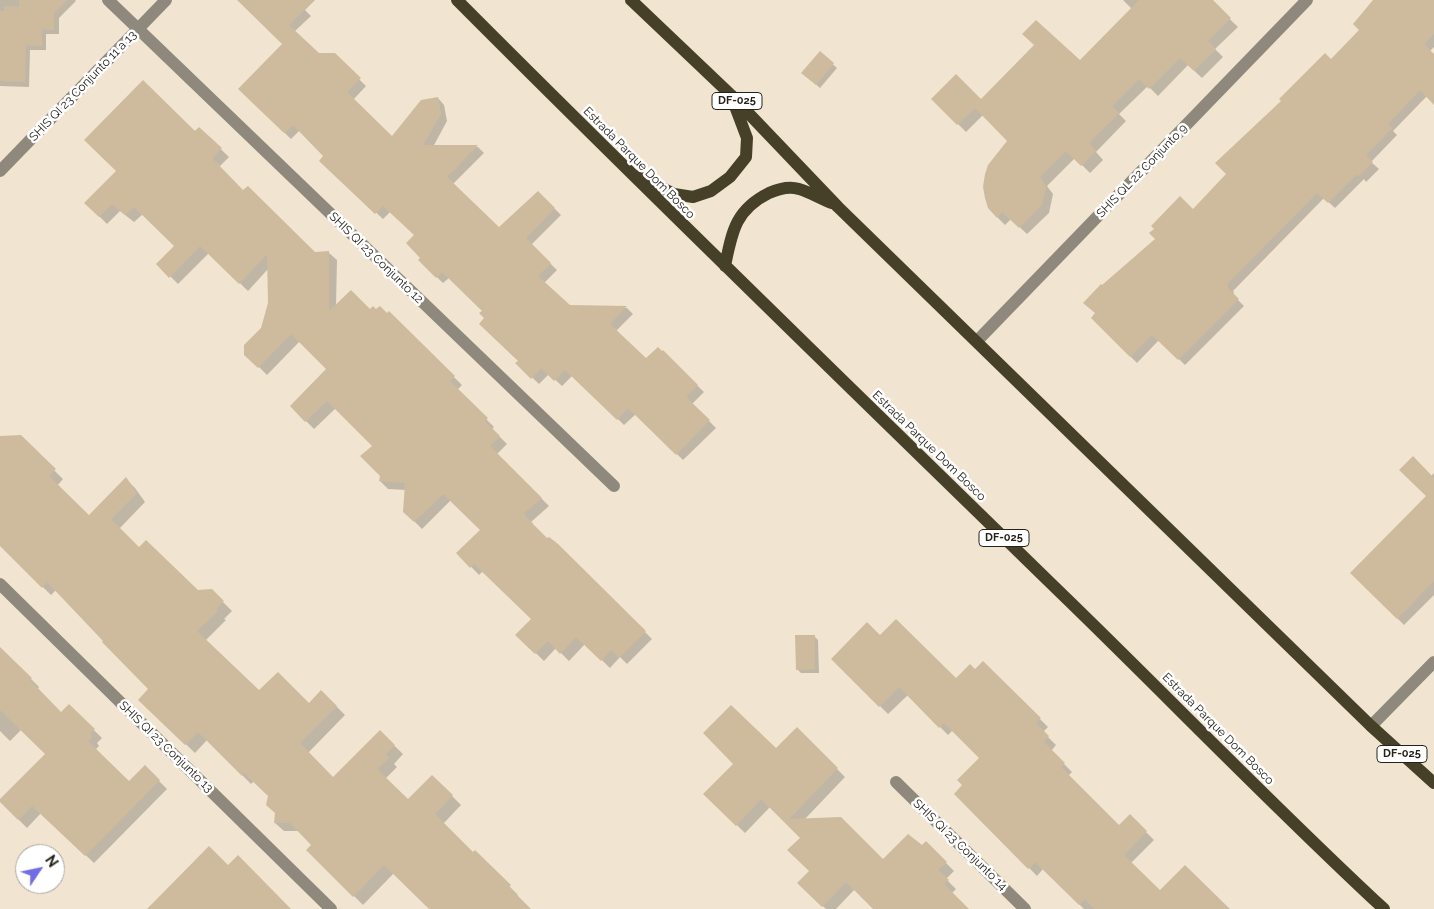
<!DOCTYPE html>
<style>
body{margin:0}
#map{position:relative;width:1434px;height:909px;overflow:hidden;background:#f1e4d0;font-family:Raleway,sans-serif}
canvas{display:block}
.north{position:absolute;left:15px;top:844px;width:50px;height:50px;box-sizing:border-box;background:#fff;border:1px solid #a8a7a3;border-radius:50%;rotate:56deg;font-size:14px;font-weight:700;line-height:20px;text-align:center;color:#26221a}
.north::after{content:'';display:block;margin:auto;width:18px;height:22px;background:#716be6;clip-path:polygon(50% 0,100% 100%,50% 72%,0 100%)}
</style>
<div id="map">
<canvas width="1434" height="909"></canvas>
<div class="north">N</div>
</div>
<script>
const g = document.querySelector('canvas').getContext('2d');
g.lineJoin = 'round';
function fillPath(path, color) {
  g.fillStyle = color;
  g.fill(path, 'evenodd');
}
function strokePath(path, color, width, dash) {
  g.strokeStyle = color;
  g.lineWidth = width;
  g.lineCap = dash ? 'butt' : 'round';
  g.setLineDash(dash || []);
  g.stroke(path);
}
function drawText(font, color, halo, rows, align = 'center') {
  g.font = font + ' Raleway,sans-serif';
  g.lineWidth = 5;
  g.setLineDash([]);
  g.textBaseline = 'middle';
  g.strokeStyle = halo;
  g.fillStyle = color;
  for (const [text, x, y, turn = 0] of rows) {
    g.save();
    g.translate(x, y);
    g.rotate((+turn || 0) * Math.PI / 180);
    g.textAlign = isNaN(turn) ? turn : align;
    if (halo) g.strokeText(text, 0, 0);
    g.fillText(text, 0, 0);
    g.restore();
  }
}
const shadow = new Path2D(`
 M0,0h75l1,1 -17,17v16h-13v16h-16l-1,37 -29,-1z
 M239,0h76l-10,10 6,6 -17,16 24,22 16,1 32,31 -13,14 39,38 46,-40 6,7 3,16 -14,26h45l6,6 -31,31 46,45 39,-37 23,23 -30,30 26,25 -13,13 25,24 58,1 6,6 -17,17 30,29 17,-8 41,40 -12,12 24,24 -33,32 -47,-46 -12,11 -51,-50 -11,11 -13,-12 -10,10 -22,-21 2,-2 -33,-43 -2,-7 -35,-33 -6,5 -24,-23 3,-2 -7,-23 -25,-23 -7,7 -56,-52 -2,-11 -25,-26 -9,9 -52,-50 44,-45z
 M1123,0h87l28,27 -23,22 8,8 -21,21 -14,-13 -30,31 -10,-10 -29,28 7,7 -30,31 7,8 -13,13 -15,-15 -28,28 6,8 -4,19 -22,21 -16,-15 -6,6 -8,-8 11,-77 -25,-25 -17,17 -33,-33 48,1 99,-38 52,-53z
 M1376,0h58v47l-4,4 4,5v47l-7,-7 -34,35 4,4 -26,27 8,7 -13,13 -2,-3 -29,29 -11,-10 -91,93 1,2 -2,1 12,12 -59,59 -26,-25 -22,23 -45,-45 269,-288z
 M820,53l17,15 -17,20 -13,-11z
 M199,128l30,29 -10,10 24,25 71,61h15l8,7 -1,46 34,5 17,4 2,-2 73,72 -5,5 37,37 -2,2 15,15 -10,10 52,52 -18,16 2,1 -2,2 16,15 11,5 94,94 -25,25 -7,-7 -10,11 -25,-24 -16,17 -13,-13 -12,13 -27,-26 15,-16 -49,-48 -4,4 -21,-22 23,-23 -30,-30 -29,29 -18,-18 2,-21 -18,-1 -8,-8 1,-5 -7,-30 -38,-38 -22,21 -23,-23 37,-37 -28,-28 -33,34 -21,-21 16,-25 7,-26 -1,-34 -20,22 -39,-38 -31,31 -20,-20 18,-18 -33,-32 -9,8 -14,-11 -13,13 -21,-21z
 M0,437h20l43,42 -6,7 32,31 37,-38 9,9 10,14 -26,27 20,20 58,42 14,-1 21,21 -8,8 2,1 -21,21 54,51 50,13 12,-14 24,24 -37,38 25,26 47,-47 23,22 -9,10 3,3 -12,12 23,22 24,-25 29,29 -18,19 30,30 2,-2 43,43 -2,1 13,13h-99l-36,-36 -31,32 -55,-55 5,-5 -13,-14h-16l-9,-8 1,-10 -7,-17 -15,-15 -3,3 -44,-44 -12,13 -55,-53 10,-11 -94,-99 -5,5 -51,-50z
 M1434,473v122l-30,30 -52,-52 76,-77 3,-20z
 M814,636l4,4 1,33h-18l-4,-4z
 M880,636l76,44 19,-9 8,-8 65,64 -5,5 13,13 -5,6 21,21 -4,4 51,51 11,-11 24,24 -23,23 29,28 68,18h-144l-41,-40 -6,7 -81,-82 25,-36 -28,-28 -5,5 -40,-40 -20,19 -55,-55z
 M0,648l39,39 -1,2 24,25 7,-8 33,32 -5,5 2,3 -4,4 34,33 16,-16 22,22 -73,74 -53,-50 -14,15 -27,-27 46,-47 -25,-24 -11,11 -10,-10z
 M797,729l48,48 -41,43 79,41 39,-14 4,-4 28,28 -8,8 10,10 -4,4 16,16h-93l-20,-20 -19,20h-10l-27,-26 12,-12 -9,-33 -32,-31 -25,26 -40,-39 71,-44z`);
const building = new Path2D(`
 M19,0h48l-13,13v17l-12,-1v17l-16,-1 -1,37 -25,-1v-70h4v-5l15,1z
 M237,0h77l-25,25 30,28h16l26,25 -14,14 45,44 29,-36 17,-3 3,17 -18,31h55l-31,32 52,50 39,-36 17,17 -29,30 25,25 -13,13 32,29 57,1 -17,18 36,34 12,-11 4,4 1,-1 35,35 -12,12 24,23 -34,35 -48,-47 -11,12 -52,-50 -11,11 -13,-13 -10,11 -16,-16 3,-2 -39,-37 5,-6 -5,-5 3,-2 -40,-39 -6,6 -18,-18 2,-2 -14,-15 8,-8 -31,-29 -8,8 -56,-53 4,-5 -30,-31 -9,8 -46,-44 44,-45z
 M1139,0h74l18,18 -23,23 8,8 -22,22 -14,-13 -31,31 -10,-10 -27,27 7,7 -30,30 7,8 -15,15 -15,-15 -26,26 6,9 -4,19 -23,23 -17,-16 -5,6 -9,-10 -3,-10 -2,-11 2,-13 3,-9 19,-24 -32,-33 -18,17 -26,-26 25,-25 25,25 53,-54 -12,-11 14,-14 44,40z
 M1373,0h61v34l-10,10 10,10v51l-14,-15 -32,34 4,4 -26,27 7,7 -14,14 -2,-2 -29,29 -11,-10 -90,91 2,2 -2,1 12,12 -61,61 -26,-25 -22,22 -39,-39 4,-5 -12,-10 18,-19 1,1 53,-46 -6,-6 5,-4 -3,-3 29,-30 13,13 33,-35 -11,-11 66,-62 -2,-2 46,-46 6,6 28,-29 -6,-6z
 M820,51l14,12 -18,22 -15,-12z
 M143,80l52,51 4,-4 23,21 -10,10 31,32 5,-4 67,66 14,-1v60l22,-21 19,19 3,-3 3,3 4,-3 7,7 2,-2 66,65 -5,5 38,37 -3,3 15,15 -10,10 52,52 -18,15 2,2 -1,1 22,22 2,-1 9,7 88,87 -27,27 -8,-8 -10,11 -25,-24 -16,17 -12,-13 -13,13 -20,-19 16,-16 -57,-55 -4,4 -14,-15 24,-23 -37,-36 -29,28 -11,-10 2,-29 -26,-2 1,-5 -20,-20 12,-10 -45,-45 -22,21 -15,-16 36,-37 -35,-35 -33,34 -14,-13v-10l17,-17 7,-25 -1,-49 -28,30 -39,-38 -31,32 -13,-14 18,-18 -40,-39 -9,8 -13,-11 -13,13 -15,-14 32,-32 -32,-31z
 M21,435l35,34 -7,7 40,39 37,-38 11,16 -26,26 28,28 7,-7 52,50 14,-1 12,12 -8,8 2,2 -21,20 62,59 19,-18 31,31 12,-13 16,16 -37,37 33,34 47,-47 15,15 -9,9 3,4 -12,11 31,30 24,-24 21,20 -18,19 38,38 2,-2 36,35 -2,2 22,22h-102l-45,-44 -31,32 -47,-47 5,-5 -21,-22h-16l1,-10 -9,-8 2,-9 -24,-23 -2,3 -44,-44 -13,13 -47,-45 10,-11 -46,-47 1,-1 -56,-59 -5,6 -42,-42v-110z
 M1413,456l21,22v103l-37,38 -47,-46 76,-77 -27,-26z
 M896,619l60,59 14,-14 5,5 8,-8 58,57 -5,5 13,13 -5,6 21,21 -4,4 58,58 11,-11 17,17 -23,24 36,35 25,-25 45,44h-136l-9,-10 -6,6 -44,-43 -7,7 -74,-75 8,-9 -5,-5 22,-22 -35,-35 -5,5 -40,-41 -20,20 -48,-48 36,-37 13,13z
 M795,635h20v34l-19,1z
 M0,647l32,31 -2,2 31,32 8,-8 26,25 -5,5 2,3 -4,4 41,40 16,-16 15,15 -75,76 -53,-50 -14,14 -18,-18v-3l45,-45 -45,-44z
 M731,705l45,43 21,-21 41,41 -49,51 52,-2 42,42 25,-25 14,11 4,-4 21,21 -9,8 11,10 -5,4 25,25h-96l-27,-27 -24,25 -25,-24 12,-12 -22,-21 13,-12 -39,-39 -25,27 -33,-32 30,-30 -30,-31z
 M209,846l19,19 10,-10 53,54h-144z`);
const minor = new Path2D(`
 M108,0l506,486
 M0,171l166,-171
 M977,341l330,-341
 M0,584l331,325
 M1371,726l63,-64
 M896,782l129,127`);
const major = new Path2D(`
 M457,0c201,202 406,400 610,599 106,103 208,209 317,310
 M631,0l100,95 107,112 533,519 63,57
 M639,176l35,18 19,3 18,-6 19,-14 16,-20 1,-19 -14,-37
 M725,266c7,-34 10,-56 44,-73 9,-4 21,-7 30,-4 11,3 22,10 33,14`);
const shields = [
 [737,101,50],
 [1004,538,50],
 [1402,754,50]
];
const shieldNames = [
 ["DF-025",737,101],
 ["DF-025",1004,538],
 ["DF-025",1402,754]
];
const streetNames = [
 ["SHIS QI 23 Conjunto 11 a 13",83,86,-46],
 ["Estrada Parque Dom Bosco",639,163,45],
 ["SHIS QL 22 Conjunto 9",1142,171,-46],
 ["SHIS QI 23 Conjunto 12",376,258,44],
 ["Estrada Parque Dom Bosco",929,446,44],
 ["Estrada Parque Dom Bosco",1218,729,45],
 ["SHIS QI 23 Conjunto 13",166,747,44],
 ["SHIS Qi 23 Conjunto 14",960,845,44]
];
fillPath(shadow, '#0003');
fillPath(building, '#cebb9e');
strokePath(minor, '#8e897c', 12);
strokePath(major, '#474028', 12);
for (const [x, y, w] of shields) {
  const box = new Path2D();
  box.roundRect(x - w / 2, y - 8.5, w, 17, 4);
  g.fillStyle = '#fff';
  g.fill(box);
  strokePath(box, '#26221a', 1);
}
drawText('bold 11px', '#26221a', null, shieldNames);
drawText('12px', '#26221a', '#fff', streetNames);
</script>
